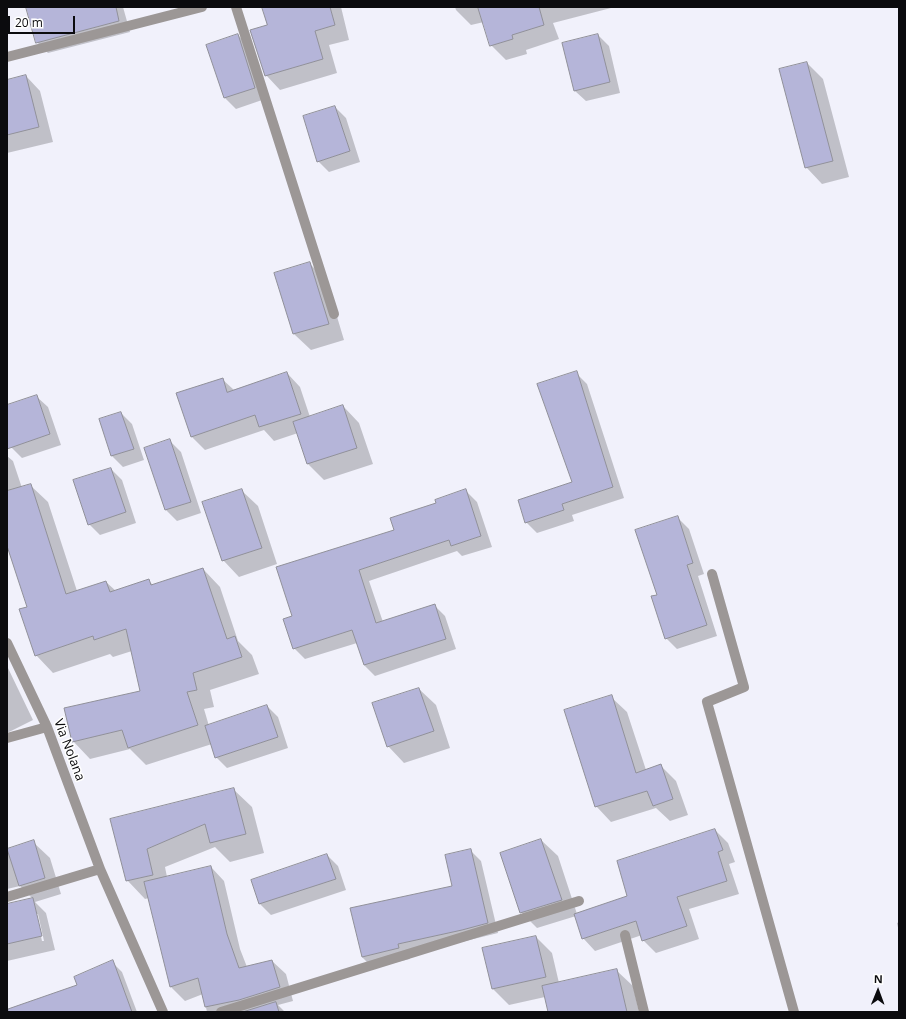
<!DOCTYPE html>
<style>
body{margin:0}
#map{position:relative;width:906px;height:1019px;overflow:hidden;background:#f1f1fb;font-family:"Open Sans",sans-serif}
canvas{display:block}
.frame{position:absolute;inset:0;border:8px solid #0b0b0e;pointer-events:none}
.north{position:absolute;left:858px;top:971px;width:40px;height:40px;-webkit-text-stroke:3px #fff;paint-order:stroke;rotate:1deg;font-size:11px;font-weight:700;line-height:16px;text-align:center;color:#0b0b0e}
.north::after{content:'';display:block;margin:auto;width:14px;height:18px;background:#0b0b0e;clip-path:polygon(50% 0,100% 100%,50% 72%,0 100%)}
.scale{position:absolute;left:8px;top:16px;width:67px;height:18px;box-sizing:border-box;border:2px solid #0b0b0e;border-top:0;padding-left:5px;font-size:12px;line-height:14px;white-space:nowrap;color:#0b0b0e;-webkit-text-stroke:3px #fff;paint-order:stroke}
</style>
<div id="map">
<canvas width="906" height="1019"></canvas>
<div class="frame"></div>
<div class="north">N</div>
<div class="scale">20 m</div>
</div>
<script>
const g = document.querySelector('canvas').getContext('2d');
g.lineJoin = 'round';
function fillPath(path, color) {
  g.fillStyle = color;
  g.fill(path, 'evenodd');
}
function strokePath(path, color, width, dash) {
  g.strokeStyle = color;
  g.lineWidth = width;
  g.lineCap = dash ? 'butt' : 'round';
  g.setLineDash(dash || []);
  g.stroke(path);
}
function drawText(font, color, halo, rows, align = 'center') {
  g.font = font + ' "Open Sans",sans-serif';
  g.lineWidth = 3;
  g.setLineDash([]);
  g.textBaseline = 'middle';
  g.strokeStyle = halo;
  g.fillStyle = color;
  for (const [text, x, y, turn = 0] of rows) {
    g.save();
    g.translate(x, y);
    g.rotate((+turn || 0) * Math.PI / 180);
    g.textAlign = isNaN(turn) ? turn : align;
    if (halo) g.strokeText(text, 0, 0);
    g.fillText(text, 0, 0);
    g.restore();
  }
}
const shadow = new Path2D(`
 M27,7h96l7,25 -82,21 -11,-11z
 M268,7h73l8,33 -20,5 8,28 -57,17 -14,-15z
 M455,7h156v1l-58,15 6,16 -33,11 1,4 -21,6 -15,-15 -7,-23 -13,3 -15,-15z
 M238,35l11,11 16,53 -29,10 -11,-11z
 M598,35l11,11 11,47 -34,8 -11,-10z
 M807,63l16,16 26,98 -27,7 -16,-17z
 M26,76l14,15 13,51 -46,11v-72z
 M335,107l11,11 14,44 -31,10 -11,-11z
 M309,263l17,17 18,60 -33,10 -17,-16 -19,-60z
 M287,373l13,14 10,30 33,-11 16,17 14,41 -49,16 -16,-16 -10,-31 -24,8 -10,-11 -59,20 -14,-14 31,-57 12,11z
 M576,373l11,11 37,114 -52,17 2,6 -37,12 -11,-11 47,-39z
 M37,397l11,10 13,38 -39,13 -11,-11 -4,-13v-28z
 M121,413l11,11 12,36 -21,7 -11,-11 -12,-36z
 M170,441l11,11 20,61 -24,8 -11,-11 -20,-61z
 M7,456l6,5 9,27 8,-3 18,17 29,89 29,-9 10,9 32,-11 5,5 50,-16 17,18 18,54 14,14 7,19 -49,16 4,17 -10,2 5,17 58,-20 11,11 10,31 -61,20 -11,-11 -4,-13 -66,21 -16,-16 -40,10 -17,-18 68,-49 -9,-41 -19,6 -3,-3 -57,19 -17,-18 -8,-48 -21,-64z
 M111,469l11,11 14,43 -36,12 -11,-11z
 M241,490l17,16 19,58 -38,13 -16,-17z
 M466,491l11,11 15,45 -30,9 -5,-5 -88,30 14,41 51,-17 11,11 11,33 -81,27 -11,-11 -7,-22 -52,16 -11,-11 -1,-31 102,-86 42,-28z
 M678,518l11,11 15,45 -6,2 19,60 -40,13 -11,-11 -8,-43z
 M7,666l26,54 -26,13z
 M419,689l17,16 14,43 -46,15 -16,-17z
 M611,697l16,15 19,58 14,-5 16,16 12,34 -18,6 -14,-13 -45,14 -15,-16z
 M233,789l19,18 12,46 -34,9 -15,-15 -50,20 2,10 44,-10 13,14 16,68 7,18 25,-6 14,13 7,27 -15,4 7,7h-78l-4,-18 -18,7 -14,-14 -22,-89 -4,1 -18,-19 -16,-60z
 M715,830l13,13 7,19 -6,2 10,30 -50,15 10,30 -43,14 -13,-13 -1,-5 -47,16 -12,-13 -7,-22 -39,12 -16,-16 20,-72 17,16 19,58 52,-17z
 M33,842l17,16 11,36 -26,8 11,11 9,37 -48,11v-56l26,-6 -13,-13 -13,3v-39zM36,914h2l6,27h-2z
 M470,850l11,11 17,72 -89,22 1,4 -37,9 -11,-11 91,-71z
 M327,855l11,11 8,24 -75,25 -11,-11z
 M899,922v10l-2,-9z
 M536,937l16,16 7,30 57,-13 17,16 6,26h-90l-4,-15 -36,8 -16,-16z
 M112,962l10,10 15,40h-50z`);
const building = new Path2D(`
 M26,7h90l3,14 -83,22z
 M262,7h68l5,18 -20,6 8,28 -58,17 -15,-46 17,-5z
 M478,7h61l5,18 -32,10 1,4 -23,7z
 M238,34l17,54 -31,10 -18,-53z
 M598,34l12,48 -36,9 -12,-48z
 M807,62l26,99 -28,7 -26,-99z
 M26,75l13,52 -32,8v-55z
 M335,106l15,45 -33,11 -14,-46z
 M310,262l19,62 -36,10 -19,-61z
 M577,371l36,116 -51,17 2,6 -39,13 -7,-23 54,-18 -35,-98z
 M287,372l14,42 -42,13 -4,-12 -64,22 -15,-44 47,-15 4,14z
 M37,395l13,39 -43,15v-44z
 M343,405l14,43 -50,16 -14,-42z
 M121,412l13,37 -23,7 -12,-37z
 M170,439l21,63 -26,8 -21,-62z
 M111,468l15,44 -38,13 -15,-45z
 M31,484l35,110 40,-13 4,11 39,-13 2,6 52,-17 24,71 8,-3 7,21 -49,16 4,17 -10,2 11,33 -70,23 -6,-18 -50,12 -8,-34 76,-17 -14,-62 -32,11 -1,-4 -58,20 -16,-47 8,-2 -20,-61v-55z
 M242,489l20,59 -40,13 -20,-59z
 M466,489l15,47 -30,10 -2,-6 -90,30 17,53 59,-19 11,35 -82,26 -12,-35 -59,19 -10,-30 9,-3 -16,-49 118,-37 -4,-12 46,-15 -1,-3z
 M678,516l15,47 -6,2 20,60 -42,14 -14,-43 6,-1 -22,-65z
 M419,688l15,43 -47,16 -15,-44z
 M612,695l24,78 25,-9 12,35 -20,7 -6,-15 -52,16 -31,-97z
 M267,705l11,32 -63,21 -10,-32z
 M234,788l12,46 -36,9 -5,-19 -58,25 6,26 -27,6 -16,-62z
 M715,829l8,21 -5,2 9,29 -50,16 10,29 -45,15 -6,-20 -54,18 -8,-25 53,-18 -10,-35z
 M541,839l21,61 -42,13 -20,-60z
 M34,840l11,38 -26,8 -12,-37z
 M471,849l17,74 -26,7 -64,14 1,4 -37,9 -12,-49 102,-22 -7,-31z
 M327,854l9,25 -77,25 -8,-24z
 M211,866l16,68 12,34 33,-8 8,27 -41,13 -34,7 -7,-29 -28,9 -26,-105z
 M33,898l9,38 -35,8v-40z
 M536,936l10,41 -54,12 -10,-41z
 M113,960l19,52h-124v-3l69,-24 -3,-8z
 M617,969l10,43h-79l-6,-26z
 M276,1002l3,10h-36z`);
const minor = new Path2D(`
 M236,7l98,307
 M7,57l195,-50
 M712,574l32,113 -37,15 87,310
 M7,643l40,84 53,142 63,143
 M7,738l40,-11
 M7,897l93,-28
 M625,935l19,77
 M221,1012l358,-111`);
const streetNames = [
 ["Via Nolana",69,750,69]
];
fillPath(shadow, '#0003');
fillPath(building, '#b5b5d9');
strokePath(building, '#909099', 1);
strokePath(minor, '#9c9796', 10);
drawText('13px', '#0b0b0e', '#fff', streetNames);
</script>
